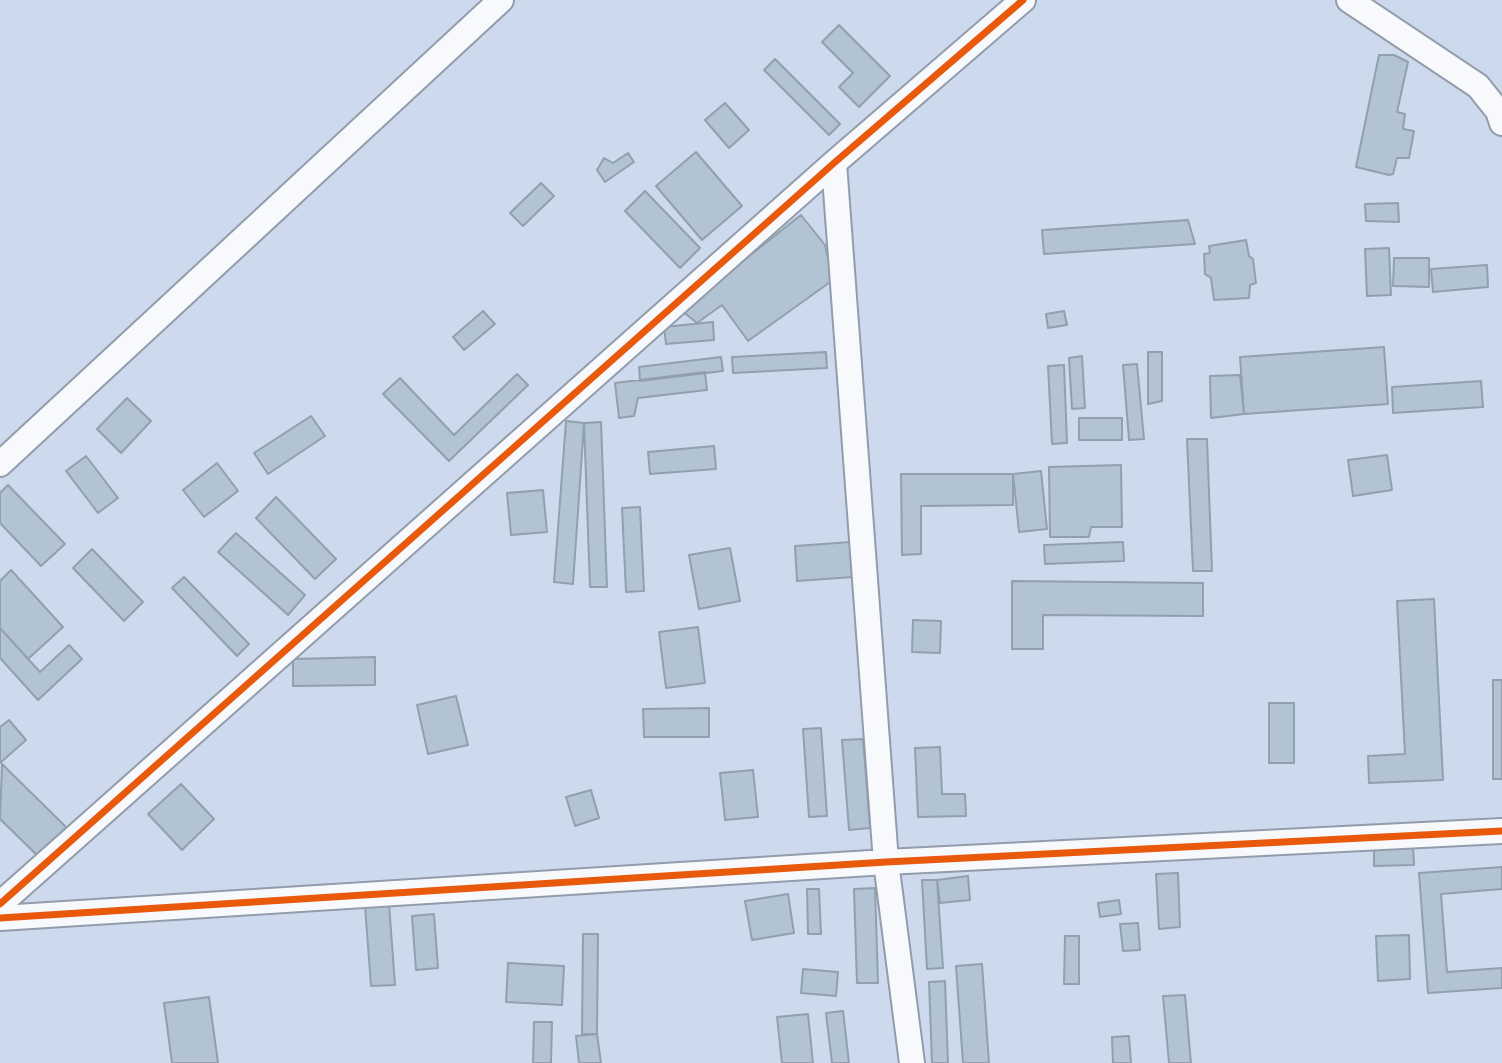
<!DOCTYPE html>
<style>
body{margin:0}
canvas{display:block;background:#cddaee}
</style>
<canvas width="1502" height="1063"></canvas>
<script>
const g = document.querySelector('canvas').getContext('2d');
g.lineJoin = 'round';
function fillPath(path, color) {
  g.fillStyle = color;
  g.fill(path, 'evenodd');
}
function strokePath(path, color, width, dash) {
  g.strokeStyle = color;
  g.lineWidth = width;
  g.lineCap = dash ? 'butt' : 'round';
  g.setLineDash(dash || []);
  g.stroke(path);
}
const building = new Path2D(`
 M839,25l51,51 -31,31 -20,-20 14,-14 -31,-31z
 M1379,55h15l14,7 -11,50 8,2 -2,15 11,2 -5,27h-12l-4,16 -4,1 -33,-8z
 M775,59l65,65 -11,11 -65,-65z
 M725,103l24,27 -20,18 -24,-28z
 M696,152l46,54 -40,34 -46,-54z
 M628,153l6,9 -29,20 -8,-12 7,-12 9,5z
 M541,183l13,13 -31,30 -13,-13z
 M645,191l55,57 -20,20 -55,-57z
 M1398,203l1,19 -33,-1 -1,-17z
 M801,215l24,30 8,35 -85,61 -26,-36 -25,18 -16,-13z
 M1188,220l7,24 -151,10 -2,-24z
 M1246,240l3,16 4,3 3,24 -6,2 -1,13 -35,2 -3,-22 -6,-4 -1,-20 6,-1 -1,-7z
 M1389,248l2,47 -24,1 -2,-47z
 M1394,258h35v29l-36,-1z
 M1487,265l1,22 -55,5 -2,-23z
 M483,311l12,13 -31,26 -11,-13z
 M1064,311l3,14 -19,3 -2,-14z
 M713,322l1,18 -48,4 -2,-17z
 M1384,347l4,57 -144,10 -4,-57z
 M826,352l1,16 -94,5 -1,-16z
 M1148,352h14v49l-14,3z
 M1082,356l3,52 -13,1 -3,-51z
 M721,357l2,14 -83,10 -1,-14z
 M1137,364l7,75 -15,1 -6,-75z
 M1064,365l3,78 -15,1 -4,-78z
 M705,372l2,18 -69,8 -4,18 -15,2 -4,-35z
 M517,374l11,11 -79,76 -66,-67 17,-16 54,57z
 M1240,375l4,39 -33,4 -1,-42z
 M1481,381l2,26 -90,6 -1,-26z
 M127,398l24,23 -30,32 -24,-24z
 M311,416l14,20 -57,38 -14,-21z
 M1079,418h43v22h-43z
 M566,421l18,2 -11,161 -19,-2z
 M601,422l6,165h-17l-6,-164z
 M1187,439h20l5,132h-19z
 M714,446l2,23 -66,5 -2,-22z
 M1387,455l5,35 -39,6 -5,-36z
 M86,456l32,42 -20,15 -32,-42z
 M217,463l21,28 -34,26 -21,-27z
 M1121,465l1,62h-31l-2,10h-39l-1,-70z
 M1041,471l6,58 -28,3 -6,-58z
 M901,474h112v31l-92,1v48l-19,1z
 M8,485l57,59 -24,22 -41,-43v-30z
 M543,490l4,42 -36,3 -4,-42z
 M276,497l60,62 -21,20 -59,-61z
 M640,507l4,84 -18,1 -4,-84z
 M236,533l69,62 -17,20 -70,-63z
 M851,542l2,35 -56,4 -2,-35z
 M1123,542l1,19 -79,3 -1,-19z
 M730,548l10,53 -41,8 -10,-54z
 M92,549l51,53 -19,19 -51,-53z
 M11,570l52,57 -35,32 -28,-31v-47z
 M184,577l65,67 -12,12 -65,-68z
 M1012,581l191,2v33l-160,-1v34h-31z
 M1434,599l9,181 -74,3 -1,-27 37,-2 -8,-153z
 M913,620l28,1 -1,32 -28,-1z
 M698,627l7,56 -39,5 -7,-56z
 M0,628l40,44 29,-27 13,14 -44,41 -38,-42z
 M375,657v28l-82,1v-27z
 M1493,680h9v99h-9z
 M456,696l12,49 -40,9 -11,-49z
 M1269,703h25v60h-25z
 M709,708v29h-65l-1,-28z
 M9,720l17,20 -26,23v-36z
 M821,728l6,88 -18,1 -6,-88z
 M863,739l7,89 -21,2 -7,-90z
 M940,747l2,47h23l1,22 -48,1 -3,-69z
 M2,764l68,67 -28,29 -42,-41z
 M753,770l5,47 -33,3 -5,-47z
 M181,784l33,35 -32,31 -34,-36z
 M591,790l8,28 -24,8 -9,-29z
 M1413,846l1,19 -40,1v-18z
 M1502,867v22l-61,5 6,78 55,-4v20l-74,5 -9,-120z
 M1178,873l2,54 -21,2 -3,-55z
 M968,876l2,24 -30,3 -3,-23z
 M922,880h15l6,88 -16,1z
 M875,888l3,95h-21l-3,-94z
 M807,889h12l2,45h-13z
 M788,894l6,39 -42,7 -7,-39z
 M1119,900l2,14 -21,3 -2,-14z
 M389,904l6,81 -24,1 -6,-80z
 M434,914l4,54 -22,2 -4,-54z
 M1138,923l2,27 -17,1 -3,-27z
 M583,934h15l-1,100h-15z
 M1409,935l1,44 -32,2 -2,-45z
 M1065,936h14v48h-15z
 M508,963l56,3 -2,39 -56,-3z
 M982,964l7,99h-26l-7,-97z
 M803,969l35,3 -2,24 -35,-3z
 M945,981l3,82h-16l-3,-81z
 M1185,995l6,68h-22l-6,-67z
 M209,997l9,66h-46l-8,-60z
 M843,1011l6,52h-17l-6,-50z
 M808,1014l5,49h-31l-5,-46z
 M534,1022h18l-1,41h-18z
 M597,1034l4,29h-22l-3,-27z
 M1129,1036l2,27h-18l-1,-26z`);
const minor = new Path2D(`
 M1349,0l129,86 20,25 4,12
 M834,163l52,699 26,201
 M0,464l501,-464
 M0,904l834,-741 189,-163
 M0,918l886,-56 616,-31`);
const cycleway = new Path2D(`
 M0,904l834,-741 189,-163
 M0,918l886,-56 616,-31`);
fillPath(building, '#b2c3d4');
strokePath(building, '#929fad', 2);
strokePath(minor, '#929cab', 28);
strokePath(minor, '#f8f9fc', 24);
strokePath(cycleway, '#e8590c', 7);
</script>
